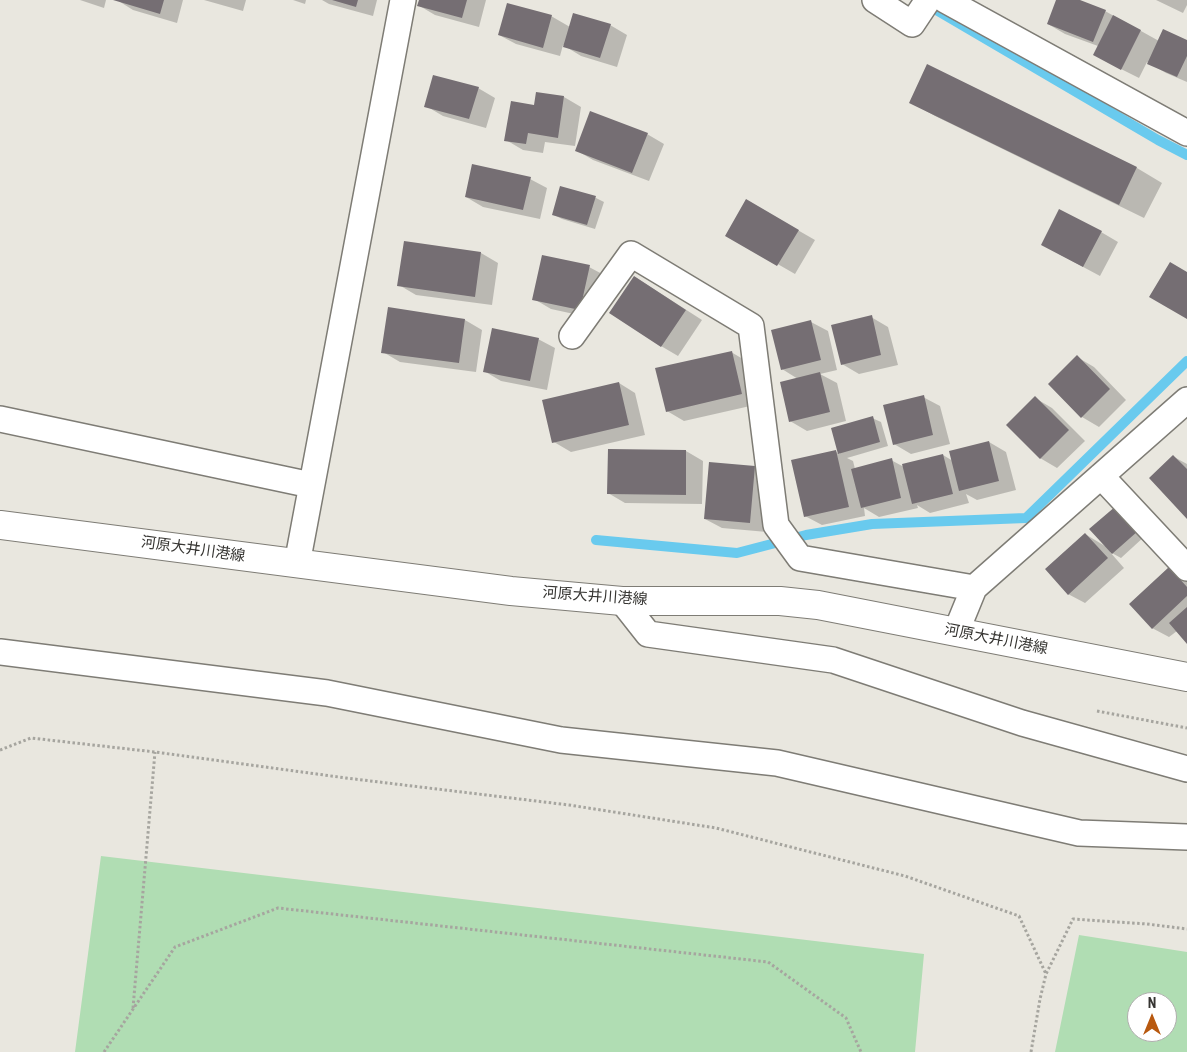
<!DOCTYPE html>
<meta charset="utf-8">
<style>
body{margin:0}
#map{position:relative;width:1187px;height:1052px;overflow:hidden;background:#e9e7df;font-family:"Roboto Condensed",sans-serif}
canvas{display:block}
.north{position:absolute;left:1127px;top:992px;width:50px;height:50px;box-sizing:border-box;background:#fff;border:1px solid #afaead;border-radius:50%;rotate:0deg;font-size:14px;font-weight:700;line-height:20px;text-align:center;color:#363532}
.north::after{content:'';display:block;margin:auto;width:18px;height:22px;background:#b85910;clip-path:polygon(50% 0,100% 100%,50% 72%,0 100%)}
</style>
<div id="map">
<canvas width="1187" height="1052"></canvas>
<div class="north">N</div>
</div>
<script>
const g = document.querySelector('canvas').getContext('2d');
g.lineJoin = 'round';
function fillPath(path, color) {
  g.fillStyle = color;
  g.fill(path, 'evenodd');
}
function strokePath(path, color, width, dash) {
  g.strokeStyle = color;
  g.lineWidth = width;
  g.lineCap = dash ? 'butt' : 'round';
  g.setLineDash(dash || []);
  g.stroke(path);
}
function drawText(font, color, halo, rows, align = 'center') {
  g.font = font + ' "Roboto Condensed","Noto Sans JP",sans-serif';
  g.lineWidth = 5;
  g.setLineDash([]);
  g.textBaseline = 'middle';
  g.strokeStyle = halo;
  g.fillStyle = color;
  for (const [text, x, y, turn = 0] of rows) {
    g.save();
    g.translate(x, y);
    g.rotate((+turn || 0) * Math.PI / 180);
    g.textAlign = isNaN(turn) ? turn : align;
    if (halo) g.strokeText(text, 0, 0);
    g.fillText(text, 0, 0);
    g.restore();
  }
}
const green = new Path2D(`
 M101,856l823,98 -9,98h-840z
 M1079,935l108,17v100h-132zM1137,1002h30v30h-30z`);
const shadow = new Path2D(`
 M80,0h26l-2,8z
 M117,0h66l-6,23 -44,-13z
 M204,0h42l-3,11z
 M293,0h13l-1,4z
 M322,0h55l-4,16 -44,-12z
 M420,0h66l-7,27 -44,-12 -17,-10z
 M1058,0h19l28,11 54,30h28v41l-21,-9 -19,-11 -8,16 -28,-14 -13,-18 -33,-12 -17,-10z
 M1156,0h31v5l-4,8z
 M551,16l19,11 40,-2 17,10 -10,32 -36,-11 -18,-11 -3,11 -44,-12 -17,-9z
 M928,66l209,102 25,15 -18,35 -209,-102 -25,-14z
 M478,88l17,10 -9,30 -43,-12 -17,-10z
 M537,93l27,4 17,10 -6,39 -30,-4 -2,11 -20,-3 -17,-10 29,-33z
 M647,134l17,10 -15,37 -56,-21 -17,-10z
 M530,179l17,9 -7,31 -57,-12 -17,-10z
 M561,188l35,10 8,4 -9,27 -33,-10 -8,-4z
 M747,201l68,39 -20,34 -68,-39z
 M1101,232l17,10 -18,34 -41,-22z
 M405,242l76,11 17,10 -6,42 -76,-10 -17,-10z
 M589,267l17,9 -9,43 -46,-10 -17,-10z
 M635,277l67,43 -24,36 -17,-10z
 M389,309l76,11 17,10 -6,42 -76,-10 -17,-10z
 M871,317l17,10 10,38 -39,9 -17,-10z
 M811,322l17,9 9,39 -17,4 17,9 9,38 -39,10 -17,-10 8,-42 -16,-10z
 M538,339l17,9 -8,42 -46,-9 -17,-10z
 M731,352l17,10 11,42 -75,17 -17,-10z
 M1077,357l17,10 32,33 -27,27 -17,-10 -33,-33z
 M619,383l16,10 10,42 -74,17 -17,-10z
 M923,397l17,9 10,38 -39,10 -17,-10z
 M1035,398l17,10 33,33 -28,27 -17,-10z
 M872,418l9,4 7,24 -41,12 6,3 2,8 36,-9 13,7 39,-12 10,6 36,-19 17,10 10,38 -39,10 -11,-6 3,9 -39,10 -13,-8 1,3 -39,9 -15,-9 1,8 -43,9 -17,-9 31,-64 4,2 -7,-25z
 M686,451l17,10 -1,43 -77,-1 -17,-10z
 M1174,457l13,7v53z
 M754,467l17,10 -4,55 -45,-4 -17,-9z
 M1116,508l29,28 -24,22 -11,-6 14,16 -39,35 -17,-9 17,-60 20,12z
 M1169,569l18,11v62l-10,-11 -8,6 -17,-9z`);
const stream = new Path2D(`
 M926,4l232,136 29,15
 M596,540l141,13 69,-18 66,-11 154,-6 161,-157`);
const building = new Path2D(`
 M113,0h51l-4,14z
 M332,0h26l-2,7z
 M419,0h48l-5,18 -45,-12z
 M1056,0h24l26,10 -13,32 -46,-18z
 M507,3l45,12 -9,33 -45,-13z
 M573,13l38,11 -11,34 -37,-11z
 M1113,15l28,15 -20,40 -28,-15z
 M1163,29l24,11v16l-10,21 -30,-13z
 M927,64l210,103 -18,38 -210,-102z
 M433,75l46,12 -10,32 -45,-12z
 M536,92l28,4 -6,42 -30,-5 -2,11 -22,-3 7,-40 23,4z
 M590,111l58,22 -16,40 -57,-22z
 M472,164l59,13 -8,33 -58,-13z
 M560,186l36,10 -9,29 -35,-10z
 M746,199l53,31 -22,36 -52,-30z
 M1059,209l43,22 -19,36 -42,-22z
 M404,241l77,11 -6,45 -78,-11z
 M542,255l48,10 -10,45 -48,-10z
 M1170,262l17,10v47l-38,-22z
 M634,276l52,34 -25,37 -52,-34z
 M388,307l77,12 -6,44 -78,-10z
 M872,315l9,40 -40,10 -10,-40z
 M811,320l10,40 -40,10 -10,-40z
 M492,328l47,10 -9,43 -47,-9z
 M732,351l10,43 -76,18 -11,-44z
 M1077,355l33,34 -29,29 -33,-34z
 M820,372l10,40 -41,10 -9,-40z
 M619,382l10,43 -77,18 -10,-43z
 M924,395l9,40 -40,10 -10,-40z
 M1035,396l34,34 -29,29 -34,-34z
 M873,416l7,26 -42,12 -7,-26z
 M989,441l10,40 -40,10 -10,-40z
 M608,449l78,1v45l-79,-1z
 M836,450l13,57 -45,10 -13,-57z
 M943,454l10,40 -41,10 -10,-40z
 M1173,455l14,14v50l-38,-41z
 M892,458l9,40 -40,10 -10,-39z
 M709,462l46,4 -5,57 -46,-4z
 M1116,506l22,25 -26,23 -23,-25z
 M1085,533l23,25 -40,37 -23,-26z
 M1169,567l18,20v9l-35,33 -23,-25z
 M1187,607v37l-18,-21z`);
const path = new Path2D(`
 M1097,711l90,17
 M0,750l31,-12 124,14 191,26 223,27 147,23 189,48 114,40 27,58
 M133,1008l22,-256
 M104,1052l71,-105 103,-39 490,54 78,56 15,34
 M1031,1052l9,-53 6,-25 27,-55 74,5 40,5`);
const street = new Path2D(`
 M875,0l37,24 16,-24
 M945,0l242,133
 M572,336l59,-82 120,72 25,199 24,33 174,30
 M0,419l311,66
 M1101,476l86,92
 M297,564l106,-564
 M622,601l26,33 185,26 189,63 165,46
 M956,632l18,-44 213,-188
 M0,652l327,41 234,47 216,23 302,70 108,4`);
const secondary = new Path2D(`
 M0,525l511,66 111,10h158l38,4 369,72`);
const streetNames = [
 ["河原大井川港線",193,550,8],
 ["河原大井川港線",595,597,4],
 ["河原大井川港線",996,640,11]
];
fillPath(green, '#b0ddb3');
fillPath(shadow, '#0003');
strokePath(stream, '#69caee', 10);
fillPath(building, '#756e73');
strokePath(street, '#7e7c75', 28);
strokePath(secondary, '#7e7c75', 30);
strokePath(path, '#a6a59f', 3, [2.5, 2.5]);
strokePath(street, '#fff', 25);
strokePath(secondary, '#fff', 28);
drawText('15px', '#363532', '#fff', streetNames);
</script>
